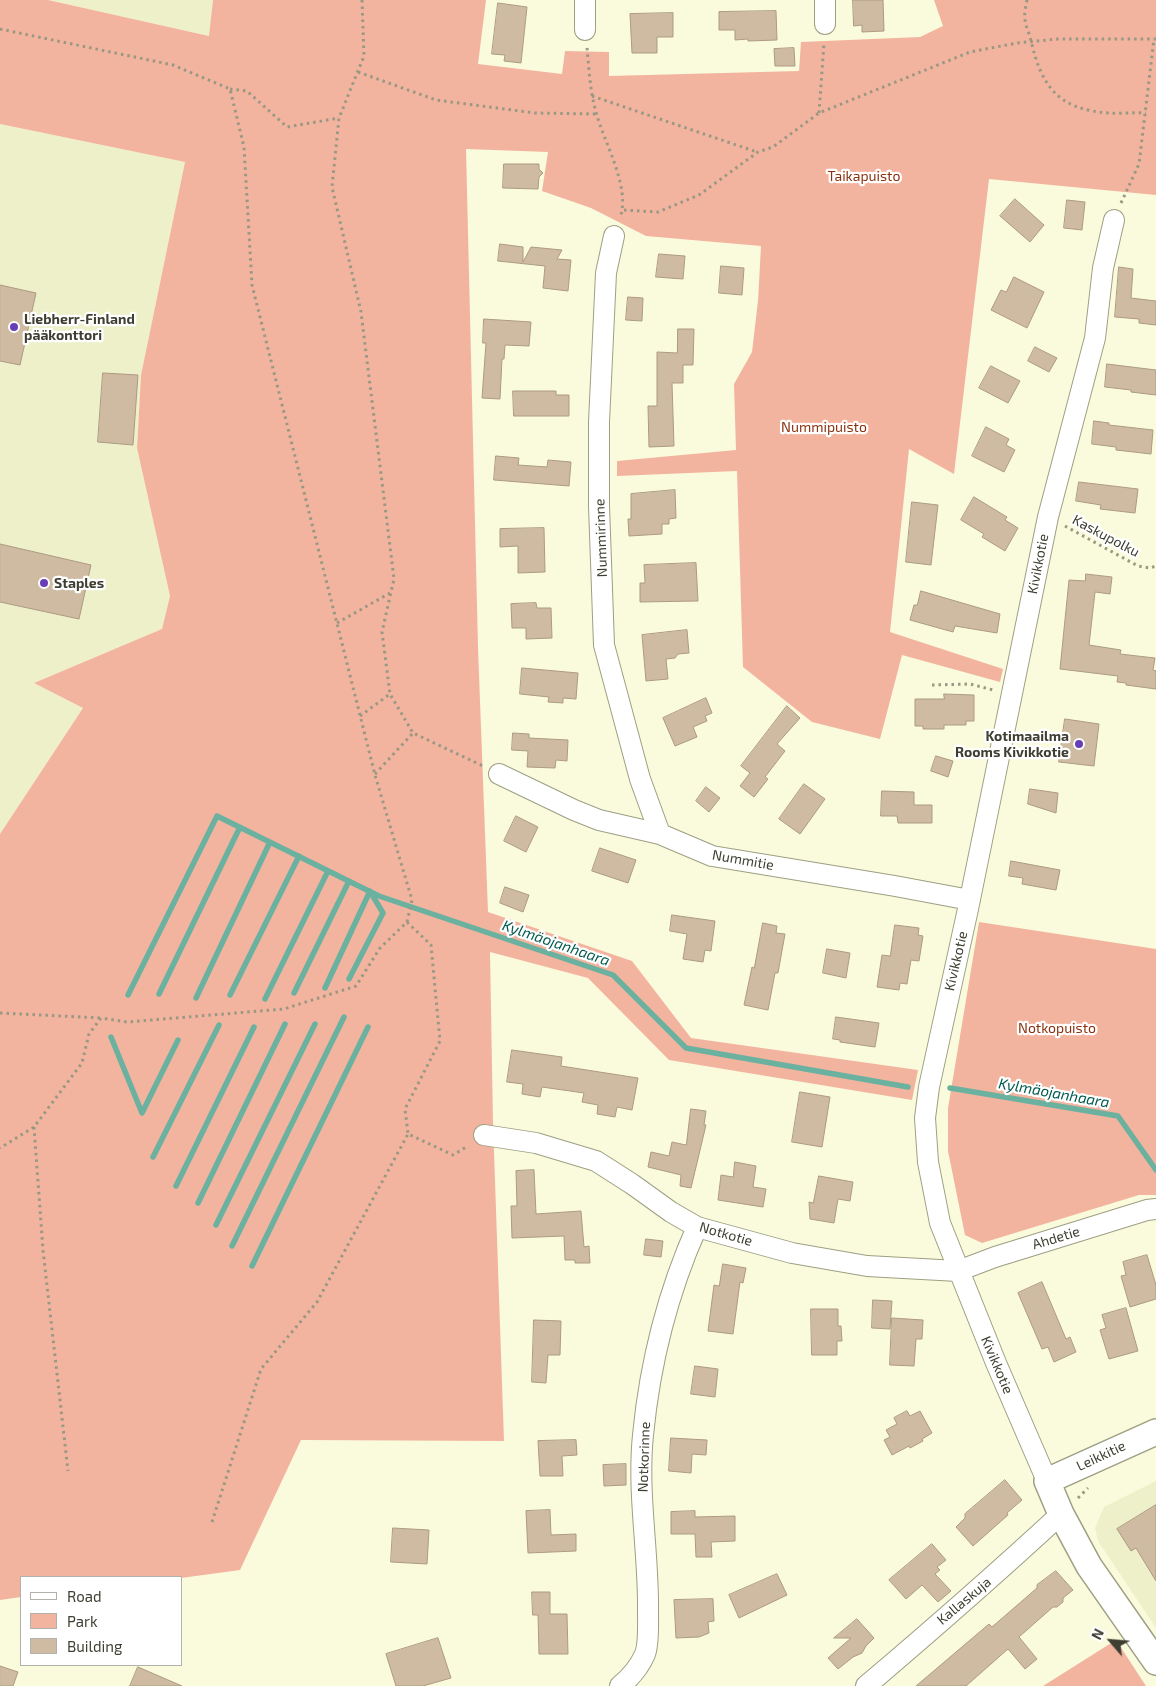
<!DOCTYPE html>
<meta charset="utf-8">
<style>
body{margin:0}
#map{position:relative;width:1156px;height:1686px;overflow:hidden;background:#fafbdc;font-family:"Exo 2",sans-serif}
canvas{display:block}
.legend{position:absolute;left:20px;top:1576px;width:162px;height:90px;box-sizing:border-box;background:#fff;border:1px solid #b2b2ad;margin:0;padding:6px 9px;list-style:none;font-size:15px;color:#3e3e32}
.legend li{display:flex;align-items:center;gap:10px;height:25px}
.legend b{width:25px;border:1px solid #b2b2ad}
.north{position:absolute;left:1086px;top:1616px;width:50px;height:50px;-webkit-text-stroke:4px #fff;paint-order:stroke;rotate:297deg;font-size:14px;font-weight:700;line-height:20px;text-align:center;color:#3e3e32}
.north::after{content:'';display:block;margin:auto;width:18px;height:22px;background:#3e3e32;clip-path:polygon(50% 0,100% 100%,50% 72%,0 100%)}
</style>
<div id="map">
<canvas width="1156" height="1686"></canvas>
<ul class="legend">
<li><b style="height:6px;background:#fff"></b>Road</li>
<li><b style="height:14px;background:#f3b49f"></b>Park</li>
<li><b style="height:14px;background:#cebba2"></b>Building</li>
</ul>
<div class="north">N</div>
</div>
<script>
const g = document.querySelector('canvas').getContext('2d');
g.lineJoin = 'round';
function fillPath(path, color) {
  g.fillStyle = color;
  g.fill(path, 'evenodd');
}
function strokePath(path, color, width, dash) {
  g.strokeStyle = color;
  g.lineWidth = width;
  g.lineCap = dash ? 'butt' : 'round';
  g.setLineDash(dash || []);
  g.stroke(path);
}
function drawText(font, color, halo, rows, align = 'center') {
  g.font = font + ' "Exo 2",sans-serif';
  g.lineWidth = 4.5;
  g.setLineDash([]);
  g.textBaseline = 'middle';
  g.strokeStyle = halo;
  g.fillStyle = color;
  for (const [text, x, y, turn = 0] of rows) {
    g.save();
    g.translate(x, y);
    g.rotate((+turn || 0) * Math.PI / 180);
    g.textAlign = isNaN(turn) ? turn : align;
    if (halo) g.strokeText(text, 0, 0);
    g.fillText(text, 0, 0);
    g.restore();
  }
}
const built = new Path2D(`
 M48,0h165l-3,36z
 M0,124l185,38 -44,213 -4,73 33,148 -8,33 -128,54 49,25 -83,126z
 M1156,1481v147l-58,-87 -3,-13 9,-21z`);
const green = new Path2D(`
 M0,0h48l161,36 4,-36h273l-8,64 84,10 3,-23 44,1v24l190,-5 2,-29 119,-5 23,-11 -9,-26h222v195l-167,-16 -35,295 -45,-25 -19,183 113,37 -3,13 -98,-27 -22,84 -68,-17 -69,-55 -6,-196 -120,5v-15l119,-11 -2,-66 18,-32 6,-51 3,-55 -115,-10 -55,-28 -49,-17 6,-39 -82,-3 12,499 10,264 144,49 59,77 227,32 -6,30 -243,-40 -81,-82 -98,-26 3,171 11,318 -203,-1 -61,130 -59,8 -160,-1v20l-21,3v-766l83,-126 -49,-25 128,-54 8,-33 -33,-148 4,-73 44,-213 -185,-38z
 M979,922l177,27v246h-17l-157,48 -17,-8 -17,-84v-43z
 M1116,1640l30,46h-103z`);
const stream = new Path2D(`
 M349,979l34,-66 -12,-20
 M325,988l45,-97
 M294,993l55,-112
 M159,994l81,-167
 M128,995l89,-179 162,80 234,79 73,73 222,39
 M230,995l69,-139
 M196,998l74,-156
 M265,999l63,-128
 M111,1037l31,76 36,-73
 M950,1088l168,28 38,54
 M153,1157l66,-132
 M176,1186l78,-159
 M198,1203l87,-179
 M216,1225l99,-201
 M232,1246l112,-229
 M252,1266l116,-239`);
const building = new Path2D(`
 M853,0h30l1,31 -22,1v-7l-8,1z
 M498,3l29,4 -6,56 -17,-2 1,-6 -13,-1z
 M776,11l1,29 -29,1v-2l-13,1v-10h-16v-18z
 M673,13v24h-16v16h-25l-2,-39z
 M794,48l1,18h-20l-1,-17z
 M504,164h35v5l4,4 -4,4 -1,12 -35,-1z
 M1015,199l29,26 -14,17 -30,-26z
 M1067,200l18,2 -3,28 -18,-2z
 M500,244l23,3v15l8,-15 31,3 -5,9 14,1 -3,31 -25,-3 2,-22 -47,-5z
 M659,254l26,2 -2,23 -27,-2z
 M721,266l23,2 -2,27 -23,-2z
 M1119,267l14,2 -2,29 25,3v24l-17,-2v-4l-24,-2z
 M1014,277l30,15 -17,36 -36,-18 10,-20 5,2z
 M0,285l36,8 -16,72 -20,-4z
 M628,297l15,1 -1,23 -16,-1z
 M484,319l47,3 -2,24 -24,-1 -1,14h-2l-2,40 -18,-1 4,-55h-3z
 M678,329h16l-1,36h-10v18h-11l2,63 -25,1 -1,-41h9v-54l20,1z
 M1035,347l22,11 -8,14 -21,-11z
 M1107,364l49,6v25l-25,-3v-2l-26,-3z
 M991,366l29,15 -12,22 -29,-15z
 M103,373l35,2 -5,70 -35,-3z
 M513,391h43v4h13v21h-55z
 M1094,421l15,2v2l44,5 -2,24 -35,-4v-3l-24,-3z
 M986,427l23,12 -3,6 9,5 -11,22 -32,-16z
 M496,456l23,2 -1,7 29,2 1,-7 23,2 -2,24 -75,-6z
 M1079,482l59,7 -3,24 -35,-4 1,-4 -25,-4z
 M675,490l1,28 -7,1v5h-7v10l-33,2 -1,-17h3v-25z
 M974,497l33,20 -2,3 13,8 -13,23 -23,-14 2,-3 -23,-14z
 M912,502l26,3 -7,60 -25,-3z
 M544,528l1,44 -27,1v-27l-18,1v-18z
 M0,544l91,21 -12,54 -79,-17z
 M696,563l2,38 -58,1v-19h5l-1,-18z
 M1086,574l26,3 -2,17 -15,-2 -6,53 32,5 -1,4 35,4 -2,12 3,1v18l-30,-4v-2l-9,-1 1,-6 -58,-7 9,-89 16,1z
 M921,591l79,23 -3,19 -42,-7 -2,6 -43,-12 4,-15h3z
 M536,603l1,5h14l1,30 -26,1v-11h-14l-1,-24z
 M687,630l2,23 -11,1 -3,4 -9,1 2,20 -22,2 -4,-46z
 M522,668l56,5 -2,26 -13,-1v5l-15,-1 1,-5 -29,-3z
 M944,694l30,1v26h-8v4h-22v4h-21v-3h-8v-27h29z
 M706,698l6,15 -7,3 2,5 -14,6 4,10 -22,9 -12,-28z
 M787,706l13,12 -23,26 8,7 -20,26 3,2 -14,18 -14,-11 10,-13 -9,-7z
 M1065,719l34,5 -5,42 -35,-4z
 M513,733l16,1v4l39,2 -1,21 -11,-1 -1,8 -28,-1 1,-16 -16,-1z
 M936,756l17,5 -5,16 -17,-6z
 M804,784l21,15 -25,35 -21,-15z
 M706,787l14,11 -11,14 -13,-11z
 M1030,789l28,4 -2,20 -28,-9z
 M882,791l32,1v13h18v18h-34l-1,-7h-16z
 M516,816l22,11 -12,25 -22,-11z
 M600,848l36,12 -8,23 -36,-12z
 M1011,861l49,9 -4,20 -34,-6 1,-6 -14,-2z
 M505,887l24,8 -6,17 -23,-9z
 M672,915l43,6 -4,30 -6,-1 -2,12 -20,-3 4,-25 -17,-3z
 M763,923l14,3 -1,7 9,1 -7,39h-3l-7,37 -24,-5 8,-38 2,1z
 M895,925l24,3 -1,7 5,1 -4,25 -8,-1 -4,24 -7,-1 -1,7 -22,-3 5,-32 8,1z
 M827,949l23,4 -4,25 -23,-5z
 M836,1017l43,6 -4,24 -35,-5v-2l-7,-1z
 M512,1050l50,7 -1,9 77,12 -6,32 -15,-3 -2,10 -18,-3 1,-9 -16,-3 2,-9 -42,-6 -2,10 -18,-3 1,-10 -16,-2z
 M800,1092l30,5 -8,50 -30,-5z
 M691,1109l15,2 -2,14h2l-15,63 -11,-2 1,-11 -33,-8 3,-15 18,4 3,-14 14,3z
 M735,1162l21,4 -3,21 13,2 -3,18 -45,-7 3,-25 12,2z
 M534,1170l2,44 45,-3 3,36 5,-1 1,17h-15v-3h-10l-1,-24 -52,2 -1,-32h6l-1,-35z
 M819,1176l34,6 -3,19 -12,-2 -4,24 -24,-4 -1,-17 4,1z
 M646,1239l17,2 -2,16 -17,-2z
 M1147,1255l9,30v14l-26,8 -9,-31 5,-1 -3,-13z
 M723,1264l23,4 -3,15 -3,-1 -7,52 -25,-3 6,-46 5,1z
 M1042,1282l24,57 4,-2 6,15 -22,10 -6,-15 -6,2 -24,-56z
 M873,1300l19,1 -2,28 -18,-1z
 M1126,1308l12,43 -29,8 -9,-29 6,-2 -4,-13z
 M811,1309h27v17h3l1,15h-5v14h-25z
 M892,1318l31,2 -1,19h-6l-2,27 -24,-1z
 M534,1320l27,1 -1,34h-12l-2,28 -14,-1z
 M695,1366l23,3 -3,28 -24,-3z
 M907,1411l3,5 10,-5 12,22 -10,6 1,2 -13,7 -1,-2 -17,9 -8,-15 6,-3 -4,-7 11,-6 -3,-6z
 M671,1438l36,2 -1,15 -14,-1 -1,19 -22,-2z
 M576,1440l1,15 -15,1 1,20h-23l-2,-35z
 M626,1464v21l-22,1 -1,-21z
 M1005,1480l17,20 -15,13 1,2 -35,31 -17,-19 9,-9v-4z
 M1156,1505v76l-20,-33 -5,3 -14,-22z
 M550,1510l1,25 25,-1v17l-48,2 -2,-42z
 M695,1511v6l40,-1v25l-24,1 1,15h-16l-1,-23h-24v-22z
 M393,1528l36,2 -2,34 -36,-2z
 M932,1544l14,16 -9,7 3,3 -5,4 16,17 -13,11 -16,-17 -16,14 -17,-19z
 M1056,1571l17,19 -10,8v4l-6,5h-4l-34,30 18,22 -12,10 -17,-20 -42,37h-50l73,-62 3,3 45,-39v-3z
 M777,1574l10,21 -48,23 -10,-23z
 M532,1592h18v22h17l1,40h-29l-1,-39h-5z
 M713,1599l1,22 -6,1 1,11 -10,4 -23,1 -2,-38z
 M857,1619l17,19 -8,8 -4,7 -9,4 -15,12 -10,-11 23,-20h-17z
 M438,1638l13,40 -28,8h-27l-10,-32z
 M0,1666l18,6 -5,14h-13z
 M138,1667l44,19h-52z`);
const path = new Path2D(`
 M362,0l2,56 -25,62 -7,69 29,125 33,267 -12,53 8,62 23,39 70,33
 M1027,0c-1,6 -3,13 -2,19 0,7 5,15 6,22 11,46 27,68 77,72 12,1 25,-1 38,0
 M0,29l173,36 57,24 14,58 8,138 123,490 37,125 -5,22 -27,26 -24,38 -72,23 -157,13 -26,-4 -12,16 -7,29 -48,64 -34,21
 M587,48c2,21 3,43 9,64 8,31 35,75 24,106
 M358,72l78,28 99,13 61,1
 M230,89l17,2 40,36 52,-9
 M592,96l165,56
 M819,113l5,-70
 M1121,203l18,-39 15,-125h2
 M624,210l34,2 41,-17 59,-43 15,-5 46,-34 151,-61 47,-9 41,-4h96
 M1065,526l73,40 12,2 6,-2
 M337,623l53,-30
 M932,685l38,-1 23,6
 M360,716l30,-22
 M375,774l38,-41
 M407,922l24,23 9,96 -35,68 3,25 45,21 15,-9
 M0,1013l101,5
 M34,1127l9,123 25,221
 M1078,1498l10,-10
 M212,1522l49,-153 56,-67 91,-168`);
const minor = new Path2D(`
 M585,0v30
 M825,24v-24
 M614,236l-8,37 -7,149v84l5,139 36,134 20,55
 M499,774l75,36 25,10 61,14 52,22 183,30 75,14
 M484,1135l52,8 60,18 36,23 39,28 26,15 95,26 75,13 91,5 37,-14 152,-47 9,-1
 M1047,1481l-51,-118 -56,-140 -12,-61 -3,-44 4,-31 39,-178 80,-392 47,-179 8,-70 11,-48
 M620,1686c11,-9 19,-18 25,-32 4,-10 3,-31 3,-42 1,-59 -11,-118 -5,-177 7,-72 25,-143 54,-208
 M866,1686c66,-56 131,-113 195,-172`);
const tertiary = new Path2D(`
 M1156,1432l-109,49 14,33 28,52 67,96`);
const markers = [
 [14,327,5,"#683eb7"],
 [44,583,5,"#683eb7"],
 [1079,744,5,"#683eb7"]
];
const parkNames = [
 ["Taikapuisto",864,176],
 ["Nummipuisto",824,427],
 ["Notkopuisto",1057,1028]
];
const poiNames = [
 ["Liebherr-Finland",24,319],
 ["pääkonttori",24,335],
 ["Staples",54,583],
 ["Kotimaailma",1069,736,"right"],
 ["Rooms Kivikkotie",1069,752,"right"]
];
const streetNames = [
 ["Kaskupolku",1106,536,28],
 ["Nummirinne",601,538,-92],
 ["Kivikkotie",1038,564,-79],
 ["Nummitie",743,860,10],
 ["Kivikkotie",956,961,-77],
 ["Notkotie",726,1234,16],
 ["Ahdetie",1056,1238,-17],
 ["Kivikkotie",997,1365,67],
 ["Leikkitie",1101,1456,-25],
 ["Notkorinne",644,1457,-88],
 ["Kallaskuja",964,1601,-40]
];
const waterNames = [
 ["Kylmäojanhaara",556,943,19],
 ["Kylmäojanhaara",1054,1093,10]
];
fillPath(built, '#eef0c9');
fillPath(green, '#f3b49f');
strokePath(stream, '#6bb19f', 5.5);
fillPath(building, '#cebba2');
strokePath(building, '#ad9a82', 1);
strokePath(minor, '#9e9f83', 22);
strokePath(tertiary, '#9e9f83', 28);
strokePath(path, '#989883', 3, [2.5, 4]);
strokePath(minor, '#fff', 20);
strokePath(tertiary, '#fff', 25);
for (const [x, y, r, color] of markers) {
  const dot = new Path2D();
  dot.arc(x, y, r, 0, 2 * Math.PI);
  g.fillStyle = color;
  g.fill(dot);
  strokePath(dot, '#fff', 2);
}
drawText('14px', '#8a310d', '#fff', parkNames);
drawText('bold 14px', '#3e3e32', '#fff', poiNames, 'left');
drawText('14px', '#3e3e32', '#fff', streetNames);
drawText('italic 15px', '#005b4e', '#fff', waterNames);
</script>
